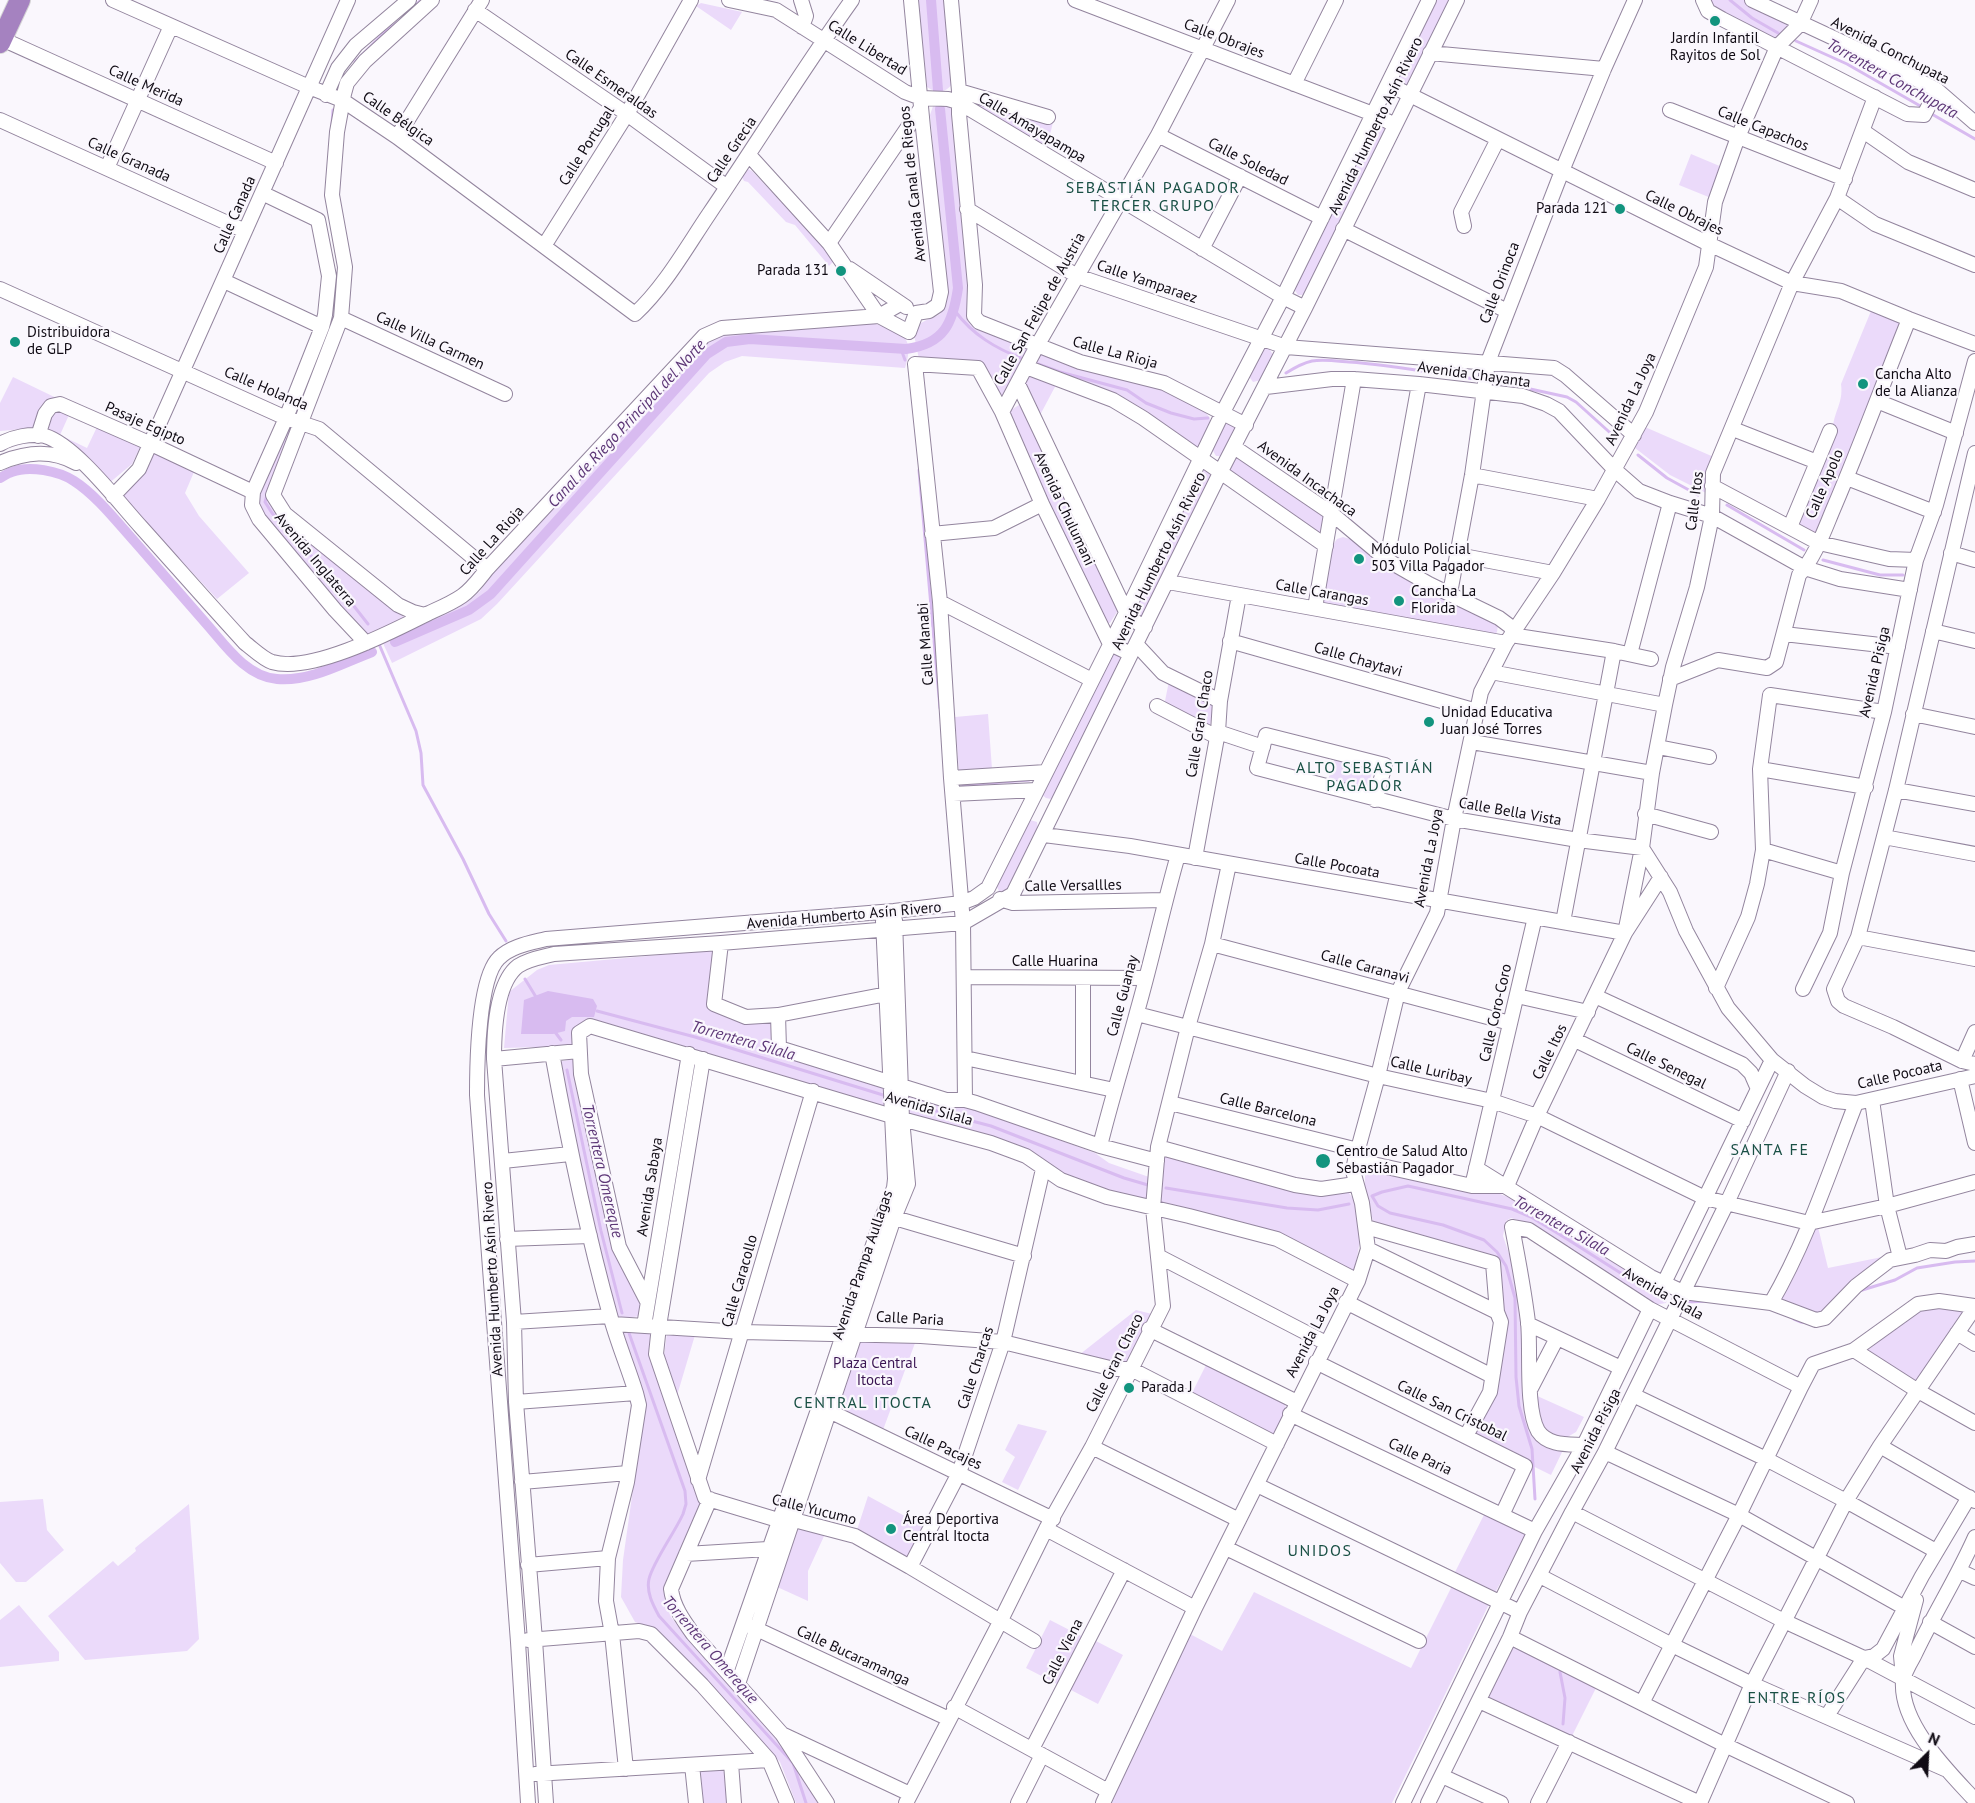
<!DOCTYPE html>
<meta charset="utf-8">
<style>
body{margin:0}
#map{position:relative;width:1975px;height:1803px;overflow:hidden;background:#faf7fd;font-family:"PT Sans",sans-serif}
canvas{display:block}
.north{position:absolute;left:1897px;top:1725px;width:60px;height:60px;-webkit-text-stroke:4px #faf7fd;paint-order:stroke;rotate:24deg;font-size:16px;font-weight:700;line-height:24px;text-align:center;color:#100b14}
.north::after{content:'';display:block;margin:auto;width:21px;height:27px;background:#100b14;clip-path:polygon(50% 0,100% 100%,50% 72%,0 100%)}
</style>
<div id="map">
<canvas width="1975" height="1803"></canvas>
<div class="north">N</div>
</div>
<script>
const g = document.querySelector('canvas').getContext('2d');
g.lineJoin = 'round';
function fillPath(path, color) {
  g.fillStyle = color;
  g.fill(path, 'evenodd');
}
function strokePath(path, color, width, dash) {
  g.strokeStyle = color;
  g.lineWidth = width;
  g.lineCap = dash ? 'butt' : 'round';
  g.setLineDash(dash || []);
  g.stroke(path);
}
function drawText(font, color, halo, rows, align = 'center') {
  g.font = font + ' "PT Sans",sans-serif';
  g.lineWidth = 4.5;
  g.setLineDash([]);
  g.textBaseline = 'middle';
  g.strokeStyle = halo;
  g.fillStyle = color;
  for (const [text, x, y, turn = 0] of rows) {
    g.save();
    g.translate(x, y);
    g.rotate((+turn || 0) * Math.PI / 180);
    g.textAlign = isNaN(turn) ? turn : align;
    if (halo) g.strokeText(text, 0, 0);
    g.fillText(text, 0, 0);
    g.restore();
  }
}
const green = new Path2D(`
 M918,0h29l7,80c-6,13 -16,15 -27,7z
 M1435,0h15l-43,86 -4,-7 -7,1z
 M1707,0h37l46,25 -1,3 -14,11 -58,-26z
 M701,3l41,9 -11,18 -35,-24z
 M981,101l72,21 -6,26 -71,-43 1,-3z
 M946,105l7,5c2,18 2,37 4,56 4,48 12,96 11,144l62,38 -29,52 -20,-35 -62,-6 -6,-29c11,-11 14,-9 27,-16l5,-15 1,-13 -16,-171 3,-9z
 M1379,123l5,4v4l-78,161 -4,3h-4l-4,-6 80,-164z
 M1691,154l31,13 -11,31 -32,-13z
 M748,169l4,2 81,86v5l-4,4 -34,-41 -9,-3 -38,-40 -4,-1 -2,-4z
 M1871,311l32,12 -86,213 -17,-7c-4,-17 25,-75 33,-94 -2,-21 11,-30 8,-51z
 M872,323c28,8 44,12 33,45l-163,-12 -17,6 -16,11 -212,231 -16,15 -89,44 -10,-22 74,-33 14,-8 10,-9 13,-19 212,-229 14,-8 15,-4z
 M1264,348h5l4,7 -12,25 -8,2 -5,-7z
 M1041,352l113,32 50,27c3,3 5,5 6,9 1,8 -8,23 -14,28l-164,-85z
 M1028,375l29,8 -18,34 -12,-25 -3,-12z
 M13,377l60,29 -13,29 27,13 10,-21 43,20 -8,17 -24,20 -73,-56 -35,3v-28z
 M1019,405l3,1 94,200 1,6 -7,11 -6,-1 -96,-205 3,-7z
 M1229,423l5,2 2,5 -14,26h-6l-4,-7 12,-24z
 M287,424l10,4 -27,65v9l7,13 48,36 80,67 -42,18 -100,-121 -5,-14 3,-11z
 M1645,427l71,31 -10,22v13l-36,-18 -35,-27z
 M152,452l42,20 -9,21 14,23 50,57 -32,26 -97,-104z
 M1236,456l89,61 -4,15 -2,1 -91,-62z
 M1205,469l9,4 -71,144h-3l-6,-4 -1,-2 68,-138z
 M1343,537l7,2 31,23 111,58 6,5 -1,7 -2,2 -171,-30 -2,-2 9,-54 6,-9z
 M1112,654l7,2 2,5 -66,134 -4,4 -5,-1 -4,-3z
 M1169,681l45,21 -4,25 -46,-21z
 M988,714l4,55 -33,3 -4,-55z
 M1335,757l38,12 -7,25 -39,-11z
 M1030,820l7,2 1,7 -30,60 -3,3 -6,-1 -3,-6z
 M714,950l-4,58 35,16 27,-4 1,31 113,35 2,22 -298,-88 -16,9 -2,17 -68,2 5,-56 28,-22 12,-5z
 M574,1059l44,202 22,43 1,12 -24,3 -21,-81 -38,-176z
 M908,1094l61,13 126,46 14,10 40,14v26l-40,-9 -200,-76z
 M1164,1154l154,39h31c18,22 11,55 4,80l-192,-69z
 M1365,1167l90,20 45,7 23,9 148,87 -5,13 -12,2 -7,-2 -123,-81 -13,-4 -5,3 -3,15 14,41 17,156 30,15 -13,27 -81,-40 24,-42 1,-134 -122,-38 -8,-34z
 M1818,1227l10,41 59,-12 -62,57 -8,3 -39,-14 32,-72z
 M1925,1307l40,2 -48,76 -51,-33 39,-35z
 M1136,1310l16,4 -25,49 -8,1 -40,-9z
 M622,1330l30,3 -2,21 50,152 -37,84 8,27 27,34 74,78 48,74h-24l-16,-41 -122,-132 -23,-8 -14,-25 2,-37 22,-156z
 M667,1333l28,2 -19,64 -12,-43z
 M861,1341l54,2 -32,87 -38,-17 -6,-11 18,-58z
 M1207,1363l78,41 1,7 -12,22 -3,2 -80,-40z
 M1535,1395l49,22 -8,15 -12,7c-30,-12 -24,-14 -29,-44z
 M1018,1424l29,7 -29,59 -16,-8 13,-25 -10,-7z
 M868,1496l57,31 -18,31 -50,-28z
 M43,1499l4,31 17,20 -38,32h-10l-16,-19v-61z
 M189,1504l10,135 -12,12 -102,9 -37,-44 65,-55 5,5 18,-15 -1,-3z
 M1485,1513l41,21 -31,59 -41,-19z
 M795,1527l30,7 -17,37v30l-33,-15z
 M1452,1586l38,16 -98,201h-280l41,-100 37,-69 32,17 32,-59 157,76z
 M19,1605l40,47v9l-59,6v-47z
 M1050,1620l35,18 -24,48 -35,-18z
 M1094,1640l29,15 -25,49 -29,-15z
 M1513,1647l83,41 -25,50 -83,-40z
 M719,1769l7,4 3,30h-31l-1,-30 3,-2z`);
const forest = new Path2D(`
 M548,991l45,8 4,7 -3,11h-22l-6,4 -1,10 -12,3h-32l3,-34z`);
const stream = new Path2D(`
 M1730,0l22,18 26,15
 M412,9l9,-9
 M1796,41l51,23 75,43
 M355,62l31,-31 15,-11
 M1930,113l45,26
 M332,124l1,-14
 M955,311c18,24 40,37 68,48
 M901,349l4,11
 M1038,364l22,8 67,18 19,13 25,10 23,6 14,-1
 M1286,373c8,-5 17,-10 26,-12 11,-2 25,0 37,1 45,3 88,12 133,18
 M1489,380l78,17 9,5 41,37
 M1638,455l29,23 31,17
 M919,470l21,238
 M270,485l-5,17 7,11 63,69 33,42
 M1727,505l77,45
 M1823,560l57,15h23
 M379,644l37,87 5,22 2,32 40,74 26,55 17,27
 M963,785l66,-5
 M525,979l11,18
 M597,1011l98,26 188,58
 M555,1032l6,8
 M567,1070l34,161 21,82
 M911,1103l42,13 38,10 133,52 24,7
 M1166,1188l121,20 31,2 31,-6
 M1859,1291l36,-11 22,-12 38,-6 20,-1
 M1685,1300l4,2 19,-1
 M1794,1319l7,3 7,1
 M629,1333l56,158 1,13 -3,10c-8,18 -30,48 -34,65 -3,13 4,26 10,37l134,147 13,40
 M1535,1499l-3,-50 -13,-43 -3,-29 -1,-79 -9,-32 -9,-14 -13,-12 -41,-15 -53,-12 -12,-7 -6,-10 10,-4 26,-6 104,23 19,8 36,22 93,59
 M1560,1672l5,26 -2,26`);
const canal = new Path2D(`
 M931,0l7,90
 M0,478c4,-2 8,-5 12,-6 17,-7 47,-1 62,9 22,14 43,41 61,61 25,29 50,57 75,86 17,20 38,49 67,51 33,3 66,-16 95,-27
 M395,642l74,-32 22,-16 216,-240 19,-12 24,-3 156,10c39,-5 47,-27 52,-61l-18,-179`);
const minor = new Path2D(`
 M113,0l196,87 33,13 55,37 238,177c30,-28 51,-66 74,-100 48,-71 93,-144 143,-214
 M729,0l47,10 129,82 16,6 27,1 10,3 325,195 22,11
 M801,0l5,16 -4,11
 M911,0l12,128 18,164 -3,13 -9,6 -13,2
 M951,0l8,91v23l16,171 -1,31 5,6 101,40 84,21 82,42
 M1075,0l298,114 22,11
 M1703,0l5,11 14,8 185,95 17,1 13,-25
 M1752,0l118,55 67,35 38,33
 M475,10l152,104 100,73
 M2,39l274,124
 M1430,53l174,16
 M1294,84l42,-84
 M1388,84l321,160 83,39 49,8 68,28 66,25
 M959,91l89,26
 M326,95l12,-27 18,-23 53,-45
 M1670,110l175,69
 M0,120l245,111
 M1863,131l45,31 67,28
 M1158,135l164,83
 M397,137l85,-137
 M749,155l80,88 50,73 30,16 7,-19
 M107,168l64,-142
 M262,193l56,27 11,56 -4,39 -3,12 -36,91 -33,74 -1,13 7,14 76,91 31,33
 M1837,198l38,26 100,41
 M967,209l110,67 209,71 268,21 11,7 69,60
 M1464,226l-3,-14 37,-73
 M1343,229l164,82
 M829,243l92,-135
 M544,246l83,-132 64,-114
 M1202,249l38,-73
 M850,269l56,38
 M224,281l98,46
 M0,289l286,129 33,11 168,140
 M341,318l164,76
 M1026,367l87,33 30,18 183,128
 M1018,384l111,234 16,9
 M1266,387l66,-8h22l65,5 104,12 23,8 13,7 56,59 24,21 31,12 42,13 93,52 35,11 70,11
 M1877,401l79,32
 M1002,412l35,-66 121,-211 70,-135
 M1733,429l84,33
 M38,436l7,-22 6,-8 9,-2 89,39 104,49
 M0,444c12,-7 31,-11 45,-8 30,9 74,67 96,91 35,39 69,78 104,116 8,6 18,16 27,19 39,12 121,-31 157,-49 11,-5 23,-10 33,-17 10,-7 17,-17 25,-27l217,-233 18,-8 157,-12 21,-12
 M1234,447l97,66 56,47 42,24 70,34 16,12
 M1975,453l-79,337 -38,147 -24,52 4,12 6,5 49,21 69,34 13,3
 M0,463c26,-11 51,-14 76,0
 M1472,475l126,24
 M1847,478l87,34
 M1712,486l107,57 70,16 27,1
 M113,496l26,-27 209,-469
 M1790,527l40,-96
 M932,534l62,-6 48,-24
 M1951,553l24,7
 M1458,555l95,18
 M1387,560l32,-176
 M1168,582l338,61
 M1450,593l22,-118 16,-113 74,-191 42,-102 31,-69
 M940,602l152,78
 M1315,608l39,-229
 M425,615l-12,-3 -15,-7 -113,-91 -12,-19 68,-177 4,-51 -13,-72 5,-63 7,-38 3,-11 18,-22 67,-61
 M1933,631l42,10
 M1784,634l114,13
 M1511,635l103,16 37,8
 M1230,641l247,70
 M1136,644l27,29 57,28
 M1630,654l40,-151
 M1491,672l174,33
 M1670,679l48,-19 49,8 9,-6 23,-87c17,-19 26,-47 36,-70 26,-61 49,-124 74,-186
 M1157,706l60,31
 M1913,714l62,13
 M1218,732l45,15
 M1472,742l180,31
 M1658,747l51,10
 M1760,769l106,18
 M951,778l95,-6
 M1896,790l79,14
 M953,794l84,-4
 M1375,800l10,-35 -119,-30 -9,33 197,51 124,21 64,8 28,44 16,39 42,77 44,52 33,26 18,11 12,4 21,2 119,-27
 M1645,814l66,18
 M1044,835l86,11 495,87 17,-85 10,-75 13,-68 8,-38 24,-80 15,-71 1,-43 79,-190 45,-85 38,-101
 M1884,837l91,17
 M1763,850l79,23
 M1195,858l23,-126 2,-31 19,-106
 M1000,899l13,4 152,-3
 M1563,922l51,-271
 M1858,937l117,22
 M721,943l-7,61 32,13 32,-2 109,-21
 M1212,944l298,79
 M964,977l182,1
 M1716,988l32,-71 9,-33 6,-34 -3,-81 10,-74 114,17
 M1803,989l27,-56 12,-60 42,-161 32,-152 20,-55 39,-144
 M1517,996l71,16
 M1595,996l147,68 9,9 7,16
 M1137,1014l241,62 114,25 45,15 168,82 104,25 78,-17 88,-24
 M778,1015l1,33 167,52h19l11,3 124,43 57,15
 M1575,1040l168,81
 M552,1053c16,88 34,176 58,262 7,26 18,52 26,78l3,12 -12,77 -19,76 -2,43 6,33 14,135
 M965,1058l149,32
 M494,1059l85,-8
 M703,1059l-44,267 -3,28 49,144 73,22h16l61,16 55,31 124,74
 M1962,1061l13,-29
 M1960,1079l15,64
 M1083,1082v-103
 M965,1100l-2,-177 -12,-145 -11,-176 -25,-238 63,4 24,44 40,92 68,140 21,10
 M1872,1100l15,106 13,51
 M1170,1103l188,47
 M1100,1146c11,-45 25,-89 37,-134 15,-52 26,-105 41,-157
 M1158,1147l137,38 26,4 34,-5
 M1355,1160l117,26h34
 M503,1161l67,-7
 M1476,1168l175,109 32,15 88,11 45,17 9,-2 31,-32 34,-26 25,-5 15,-5 16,1 11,-4 18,-3
 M1472,1186l63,-269
 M1507,1186l30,-70 88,-183 36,-56
 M888,1216l136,40
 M1366,1227l127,36 4,49 4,10 -11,70 -24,44
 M507,1239l83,-3
 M1368,1249l129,63
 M1158,1256l168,87
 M1664,1283l108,-223
 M647,1301l-28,-54 -38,-173 -2,-41 11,-7 312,93 89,24 35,13 35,24 46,17 82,19 88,23 81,42
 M1346,1302l146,74
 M1771,1303c36,-62 59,-133 85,-200
 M514,1322l96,-6
 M613,1324l129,8 179,4 82,6 111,27h17l146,75
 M1528,1324l93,44
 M644,1326l45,-272
 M1149,1329l148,73
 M1957,1333l18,11
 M1854,1350l64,41 57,32
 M1316,1362l209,104 -23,49
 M1531,1388l26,-50
 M1633,1395l133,64 80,42 90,50
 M516,1402l120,-9
 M825,1409l228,110
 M1290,1414l245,117
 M1584,1445c-16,-1 -36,1 -46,-14 -13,-23 -7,-82 -10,-109 -4,-32 -10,-64 -16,-95l17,3 121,79 151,78
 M1880,1446l95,55
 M1092,1447l147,73
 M1605,1452l134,63 166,93
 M698,1480l115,-389
 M522,1482l106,-9
 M1257,1485l263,127
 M710,1499l-39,90c2,17 12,31 22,45l89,100 45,69
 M1572,1512l212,109 80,37 111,59
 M1046,1529l149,79
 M1226,1548l193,93
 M686,1554l82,-5
 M528,1565l80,-7
 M910,1567l49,-94 44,-131 40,-173
 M1960,1571l15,7
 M1540,1576l132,69 80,39 195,86
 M1930,1622l45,25
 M748,1625l201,94
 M1510,1637l215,108 122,58
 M528,1640l111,-9 12,3 51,51 67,75 18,43
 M727,1670l92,-263 64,-192 11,-27 1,-9 -12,-258
 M1903,1677l-2,-21 15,-56
 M738,1684l156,-466 14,-34 -6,-65 -7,-199
 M1479,1701l221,102
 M1642,1703l97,-188 62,-128 12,-23 41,-14 64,-46 21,-3 36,5
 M954,1707l154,84
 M1827,1716l37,-58 10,-2 9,-7 39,-73 47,-79
 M784,1735l126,59
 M1032,1749l92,-179
 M731,1763l3,40
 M692,1765l4,38
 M535,1774l234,-14
 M1442,1776l59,27
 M1972,1797c-27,-29 -72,-74 -69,-116 1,-8 7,-18 11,-25 19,-41 43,-78 61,-119
 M528,1803l-10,-161 -41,-547c0,-30 1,-117 22,-137 12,-12 31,-15 47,-19l348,-28 67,-8 13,-5 14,-10 138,-275 96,-199 61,-117 146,-297
 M546,1803l-11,-163 -19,-238 -2,-80 -20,-263c0,-26 2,-76 24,-93 10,-7 24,-9 36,-12l167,-11 242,-20 50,-29 207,-421 85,-165 152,-308
 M906,1803l94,-181 46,-93 46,-82 71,-141 -10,-98 5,-61 30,-120 24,-83 17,-80
 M1018,1803l24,-48
 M1103,1803l92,-195 163,-327 10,-32 -6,-46 -9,-32 2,-11 23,-84 20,-84 39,-79 17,-94 27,-127 25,-49 47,-70 45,-74 48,-87 60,-145 9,-65 23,-65 39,-90 23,-23 11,-24
 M1403,1803l132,-272 49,-86 66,-136
 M1428,1803l82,-166 10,-25 52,-100 33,-60 122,-249 61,-132
 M1538,1803l31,-61
 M1700,1803l52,-119 94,-183 34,-55 95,-139`);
const highway = new Path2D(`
 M0,43l20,-43`);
const markers = [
 [1715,21,6,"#12947e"],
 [1620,209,6,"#12947e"],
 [841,271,6,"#12947e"],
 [15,342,6,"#12947e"],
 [1863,384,6,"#12947e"],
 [1359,559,6,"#12947e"],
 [1399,601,6,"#12947e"],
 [1429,722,6,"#12947e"],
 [1323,1161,8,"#12947e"],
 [1129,1388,6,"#12947e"],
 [891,1529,6,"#12947e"]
];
const streetNames = [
 ["Calle Obrajes",1224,39,21],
 ["Calle Libertad",867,48,32],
 ["Avenida Conchupata",1890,51,27],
 ["Calle Esmeraldas",611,84,35],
 ["Calle Merida",146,86,24],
 ["Calle Bélgica",398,119,35],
 ["Avenida Humberto Asín Rivero",1376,126,-64],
 ["Calle Amayapampa",1032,128,31],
 ["Calle Capachos",1763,129,22],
 ["Calle Portugal",587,146,-58],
 ["Calle Grecia",732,150,-56],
 ["Calle Granada",129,160,24],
 ["Calle Soledad",1248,162,27],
 ["Avenida Canal de Riegos",913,184,-96],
 ["Calle Obrajes",1684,213,26],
 ["Calle Canada",235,215,-66],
 ["Calle Yamparaez",1147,282,19],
 ["Calle Orinoca",1500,283,-69],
 ["Calle San Felipe de Austria",1040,309,-61],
 ["Calle Villa Carmen",430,341,25],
 ["Calle La Rioja",1115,353,15],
 ["Avenida Chayanta",1474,375,8],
 ["Calle Holanda",266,389,23],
 ["Avenida La Joya",1631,399,-65],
 ["Pasaje Egipto",145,424,24],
 ["Avenida Incachaca",1307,479,36],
 ["Calle Apolo",1825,484,-67],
 ["Calle Itos",1695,501,-83],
 ["Avenida Chulumani",1064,509,65],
 ["Calle La Rioja",492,541,-48],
 ["Avenida Inglaterra",315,560,50],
 ["Avenida Humberto Asín Rivero",1159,561,-64],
 ["Calle Carangas",1322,593,10],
 ["Calle Manabi",926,644,-94],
 ["Calle Chaytavi",1358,660,16],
 ["Avenida Pisiga",1875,672,-77],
 ["Calle Gran Chaco",1200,724,-81],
 ["Calle Bella Vista",1510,812,10],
 ["Avenida La Joya",1429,858,-79],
 ["Calle Pocoata",1337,866,10],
 ["Calle Versallles",1073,886,-1],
 ["Avenida Humberto Asín Rivero",844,916,-5],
 ["Calle Huarina",1055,962],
 ["Calle Caranavi",1365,967,15],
 ["Calle Guanay",1123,996,-75],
 ["Calle Coro-Coro",1496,1013,-77],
 ["Calle Itos",1550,1052,-64],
 ["Calle Senegal",1666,1066,26],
 ["Calle Luribay",1431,1071,13],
 ["Calle Pocoata",1900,1075,-13],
 ["Avenida Silala",929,1109,16],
 ["Calle Barcelona",1268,1110,14],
 ["Avenida Sabaya",650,1187,-81],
 ["Avenida Pampa Aullagas",863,1265,-71],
 ["Avenida Humberto Asín Rivero",493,1279,-93],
 ["Calle Caracollo",740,1281,-74],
 ["Avenida Silala",1663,1294,30],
 ["Calle Paria",910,1319,3],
 ["Avenida La Joya",1313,1332,-63],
 ["Calle Gran Chaco",1115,1363,-63],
 ["Calle Charcas",976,1368,-72],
 ["Calle San Cristobal",1452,1411,26],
 ["Avenida Pisiga",1596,1431,-63],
 ["Calle Pacajes",943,1448,25],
 ["Calle Paria",1420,1457,25],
 ["Calle Yucumo",814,1510,14],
 ["Calle Viena",1063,1652,-63],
 ["Calle Bucaramanga",853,1656,25]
];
const poiNames = [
 ["Jardín Infantil",1715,39,"center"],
 ["Rayitos de Sol",1715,56,"center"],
 ["Parada 121",1608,209,"right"],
 ["Parada 131",829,271,"right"],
 ["Distribuidora",27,333],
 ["de GLP",27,350],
 ["Cancha Alto",1875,375],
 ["de la Alianza",1875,392],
 ["Módulo Policial",1371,550],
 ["503 Villa Pagador",1371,567],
 ["Cancha La",1411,592],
 ["Florida",1411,609],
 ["Unidad Educativa",1441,713],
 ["Juan José Torres",1441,730],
 ["Centro de Salud Alto",1336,1152],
 ["Sebastián Pagador",1336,1169],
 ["Parada J",1141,1388],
 ["Área Deportiva",903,1520],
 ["Central Itocta",903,1537]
];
const parkNames = [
 ["Plaza Central",875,1364],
 ["Itocta",875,1381]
];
const waterNames = [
 ["Torrentera Conchupata",1892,79,29],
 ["Canal de Riego Principal del Norte",627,424,-47],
 ["Torrentera Silala",743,1041,16],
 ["Torrentera Omereque",602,1171,77],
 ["Torrentera Silala",1561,1226,29],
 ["Torrentera Omereque",710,1650,49]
];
const neighbourhoodNames = [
 ["SEBASTIÁN PAGADOR",1153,188],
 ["TERCER GRUPO",1153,206],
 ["ALTO SEBASTIÁN",1365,768],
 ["PAGADOR",1365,786],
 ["SANTA FE",1770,1150],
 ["CENTRAL ITOCTA",863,1403],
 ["UNIDOS",1320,1551],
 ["ENTRE RÍOS",1797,1698]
];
fillPath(green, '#ebdafa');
fillPath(forest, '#d8bbf0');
strokePath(stream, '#d8bbf0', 3);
strokePath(canal, '#d8bbf0', 10);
strokePath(minor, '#93859e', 16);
strokePath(highway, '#d4d3d5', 22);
strokePath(minor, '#fff', 14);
strokePath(highway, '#a582c0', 20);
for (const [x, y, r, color] of markers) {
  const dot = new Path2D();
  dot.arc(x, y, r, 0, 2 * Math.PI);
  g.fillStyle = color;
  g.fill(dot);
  strokePath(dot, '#faf7fd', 2);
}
drawText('15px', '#100b14', '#faf7fd', streetNames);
drawText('15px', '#100b14', '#faf7fd', poiNames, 'left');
drawText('15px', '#3c1654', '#faf7fd', parkNames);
drawText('italic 16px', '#5d3777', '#faf7fd', waterNames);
g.letterSpacing = '1.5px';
drawText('16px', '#1a5045', '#faf7fd', neighbourhoodNames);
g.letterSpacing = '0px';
</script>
